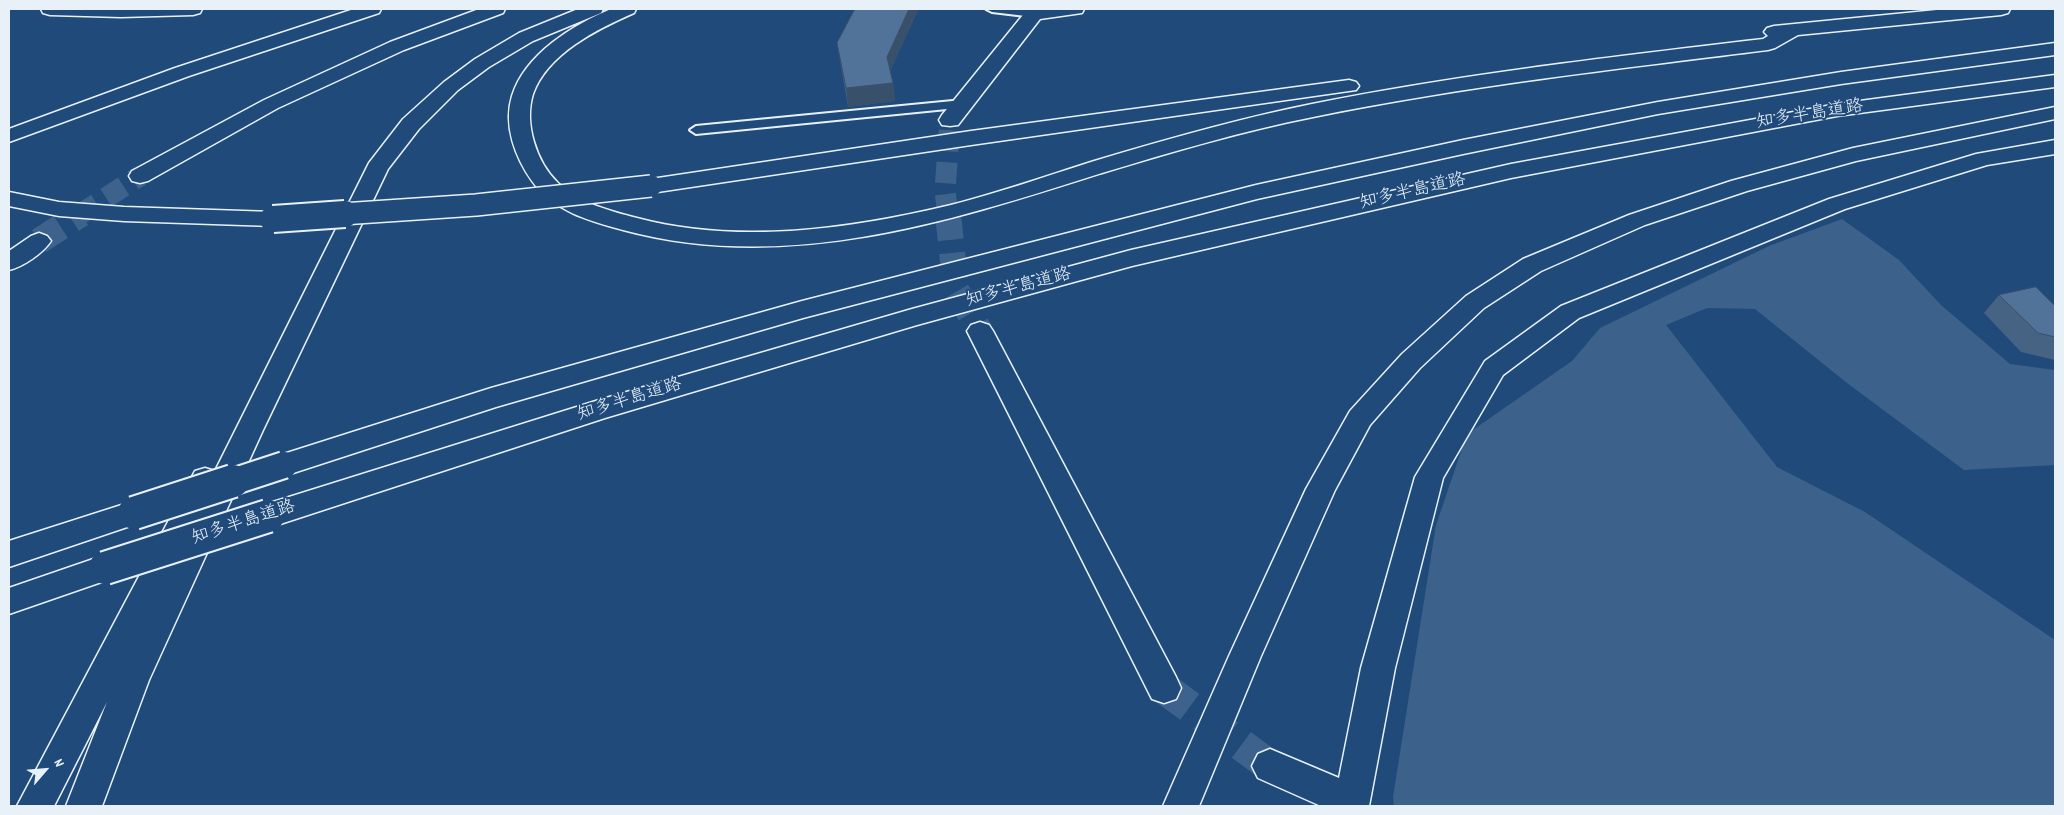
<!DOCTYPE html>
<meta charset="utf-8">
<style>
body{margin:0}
#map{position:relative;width:2064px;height:815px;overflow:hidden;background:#1f4a7a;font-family:Dekko,sans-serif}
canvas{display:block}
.frame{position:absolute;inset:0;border:10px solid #e8f1f8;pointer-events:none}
.north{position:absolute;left:20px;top:745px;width:50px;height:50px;-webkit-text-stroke:4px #1f4a7a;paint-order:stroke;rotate:63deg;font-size:14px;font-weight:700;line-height:20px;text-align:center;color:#e8f1f8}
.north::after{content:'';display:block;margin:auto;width:18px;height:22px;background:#e8f1f8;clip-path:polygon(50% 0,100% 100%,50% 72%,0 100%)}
</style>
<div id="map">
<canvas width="2064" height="815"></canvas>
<div class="frame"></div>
<div class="north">N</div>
</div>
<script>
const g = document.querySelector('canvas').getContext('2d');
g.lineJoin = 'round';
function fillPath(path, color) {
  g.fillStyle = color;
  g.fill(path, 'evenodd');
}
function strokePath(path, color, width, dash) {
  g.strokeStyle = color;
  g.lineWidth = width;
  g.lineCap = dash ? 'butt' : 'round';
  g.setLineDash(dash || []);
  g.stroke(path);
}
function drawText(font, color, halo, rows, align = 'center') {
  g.font = font + ' Dekko,"Klee One",sans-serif';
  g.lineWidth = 4;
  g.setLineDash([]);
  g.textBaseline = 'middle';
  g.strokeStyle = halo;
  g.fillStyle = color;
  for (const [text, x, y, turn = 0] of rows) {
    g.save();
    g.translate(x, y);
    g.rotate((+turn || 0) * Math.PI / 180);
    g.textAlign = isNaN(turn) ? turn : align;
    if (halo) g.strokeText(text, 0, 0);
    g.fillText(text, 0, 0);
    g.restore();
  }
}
const green = new Path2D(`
 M1842,219l57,41 42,45 69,59 45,6v95l-91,5 -117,-87 -92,-74 -48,-1 -41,17 111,142 88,45 190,128v166h-661l-1,-9 43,-272 31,-91 105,-73 28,-33 169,-82z`);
const minorTunnelFar2 = new Path2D(`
 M948,215l-3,-24 5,-71`);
const minorTunnelFar1 = new Path2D(`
 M948,214l8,76 24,41`);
const minorTunnel = new Path2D(`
 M1164,688l106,78`);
const motorwayTunnelFar1 = new Path2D(`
 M79,215l61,-39`);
const motorwayTunnel = new Path2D(`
 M39,241l42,-27`);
const service = new Path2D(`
 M986,9c13,-1 45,-3 54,5l-6,3 -42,-5z
 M963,100l6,4 -2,3 -271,27 -6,-4 6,-4z`);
const minor = new Path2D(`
 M1032,9h52l-2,4 -42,6 -82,106 -8,1 -8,-1 -3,-5 3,-5 85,-105z
 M2055,140v14l-68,11 -142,44 -266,109 -76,57 -60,103 -48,190 -26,138h-48l-63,-28 -6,-12 6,-12 12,-5 69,29 22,-110 54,-191 70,-116 76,-55 268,-107 147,-45z
 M980,322l9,3 4,6 183,346 5,11 -5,11 -12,4 -12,-4 -185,-368 4,-6z`);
const motorway = new Path2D(`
 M41,9h161l-2,4 -7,2 -72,2 -71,-2 -7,-2z
 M354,9h27l-2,4 -190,63 -180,66v-13l166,-61z
 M479,9h26l-2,4 -99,37 -126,58 -130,73 -8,2 -8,-2 -3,-5 3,-5 132,-71 126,-58z
 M578,9h25l-2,4 -68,28 -44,26 -31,23 -39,39 -31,40 -125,261 -114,250 -47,126h-36l41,-104 -53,104h-37l178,-335 10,-3 10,3 154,-308 34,-44 41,-37 31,-23 44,-26z
 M611,9h25l-2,4c-37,16 -87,41 -101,81 -9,29 3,68 25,89 21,20 52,28 79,35 101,27 214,11 314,-13 47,-12 93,-28 140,-43 73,-22 146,-43 221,-58 149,-30 300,-47 451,-65l5,-3 -4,-4 3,-4 7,-2 173,-17h63l-2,4 -7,2 -203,20 -23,13 -7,2c-152,19 -304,36 -455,67 -71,14 -141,35 -211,56 -154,49 -316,101 -479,57 -33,-9 -70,-19 -91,-49 -17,-24 -29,-56 -20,-85 13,-42 61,-71 99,-87z
 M2055,43v12l-214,29 -183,30 -195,40 -206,45 -454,119 -307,89 -212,69 -10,-3 -4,-8 4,-8 217,-69 311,-87 454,-116 207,-45 195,-38 183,-30z
 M2055,75v12l-218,29 -326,62 -379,88 -215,59 -312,93 -337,110 -11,-3 -4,-9 4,-9 342,-107 313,-91 219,-59 380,-86 326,-60z
 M1349,80l7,2 3,4 -3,4 -385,55 -320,48 -8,-2 -3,-5 3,-5 8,-2 320,-48z
 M2055,107v12l-199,42 -109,30 -102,34 -104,46 -57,37 -64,60 -50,57 -35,65 -74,166 -62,150h-36l66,-150 77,-167 44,-78 52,-57 64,-58 57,-37 106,-44 102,-34 122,-33z
 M9,192l50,10 65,5 149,5 8,2 4,5 -4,5 -8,2 -149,-5 -65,-5 -50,-10z
 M39,233l8,3 4,5c-8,12 -28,26 -42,29v-19l22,-15z
 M134,501l11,4 4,8 -4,8 -136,46v-26z
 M105,555l11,4 4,9 -4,9 -107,37v-26z`);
const motorwayBridgeFar2 = new Path2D(`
 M327,215l149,-10 175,-19`);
const motorwayBridgeFar1 = new Path2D(`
 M273,219l72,-5
 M229,483l55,-18`);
const motorwayBridge = new Path2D(`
 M134,513l99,-32
 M105,568l163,-52`);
const wall = new Path2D(`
 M918,10l-28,61 3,12 2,18 -47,6 -11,-64z
 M1999,295l56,11v54l-34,-8 -37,-39z`);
const shadedWall = new Path2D(`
 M909,9h9v1l-30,65 -1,-18z
 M893,83l2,18 -47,6 -2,-19z`);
const building = new Path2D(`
 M855,9h54l-22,48 6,26 -47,5 -9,-45z
 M2036,287l19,19v31l-17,-4 -39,-38z`);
const streetNames = [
 ["知多半島道路",1810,116,-9],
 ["知多半島道路",1413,193,-13],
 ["知多半島道路",1019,289,-15],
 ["知多半島道路",630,401,-17],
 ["知多半島道路",244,524,-18]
];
fillPath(green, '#3c628c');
strokePath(minorTunnelFar2, '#3d638d', 21, [21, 11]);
strokePath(minorTunnelFar1, '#3d638d', 26, [26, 13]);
strokePath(minorTunnel, '#3d638d', 32, [32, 16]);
strokePath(motorwayTunnelFar1, '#3d638d', 21, [21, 11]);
strokePath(motorwayTunnel, '#3d638d', 26, [26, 13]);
strokePath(service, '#e8f1f8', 4);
strokePath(minor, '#e8f1f8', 3);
strokePath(motorway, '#e8f1f8', 3);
fillPath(service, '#1f4a7a');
fillPath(minor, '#1f4a7a');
fillPath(motorway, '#1f4a7a');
strokePath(motorwayBridgeFar2, '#e8f1f8', 24, []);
strokePath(motorwayBridgeFar1, '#e8f1f8', 30, []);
strokePath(motorwayBridge, '#e8f1f8', 36, []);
strokePath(motorwayBridgeFar2, '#1f4a7a', 21);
strokePath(motorwayBridgeFar1, '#1f4a7a', 26);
strokePath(motorwayBridge, '#1f4a7a', 32);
fillPath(wall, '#466384');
fillPath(shadedWall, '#39506b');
fillPath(building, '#517399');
strokePath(building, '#39506b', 1);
drawText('18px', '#e8f1f8', '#1f4a7a', streetNames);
</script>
